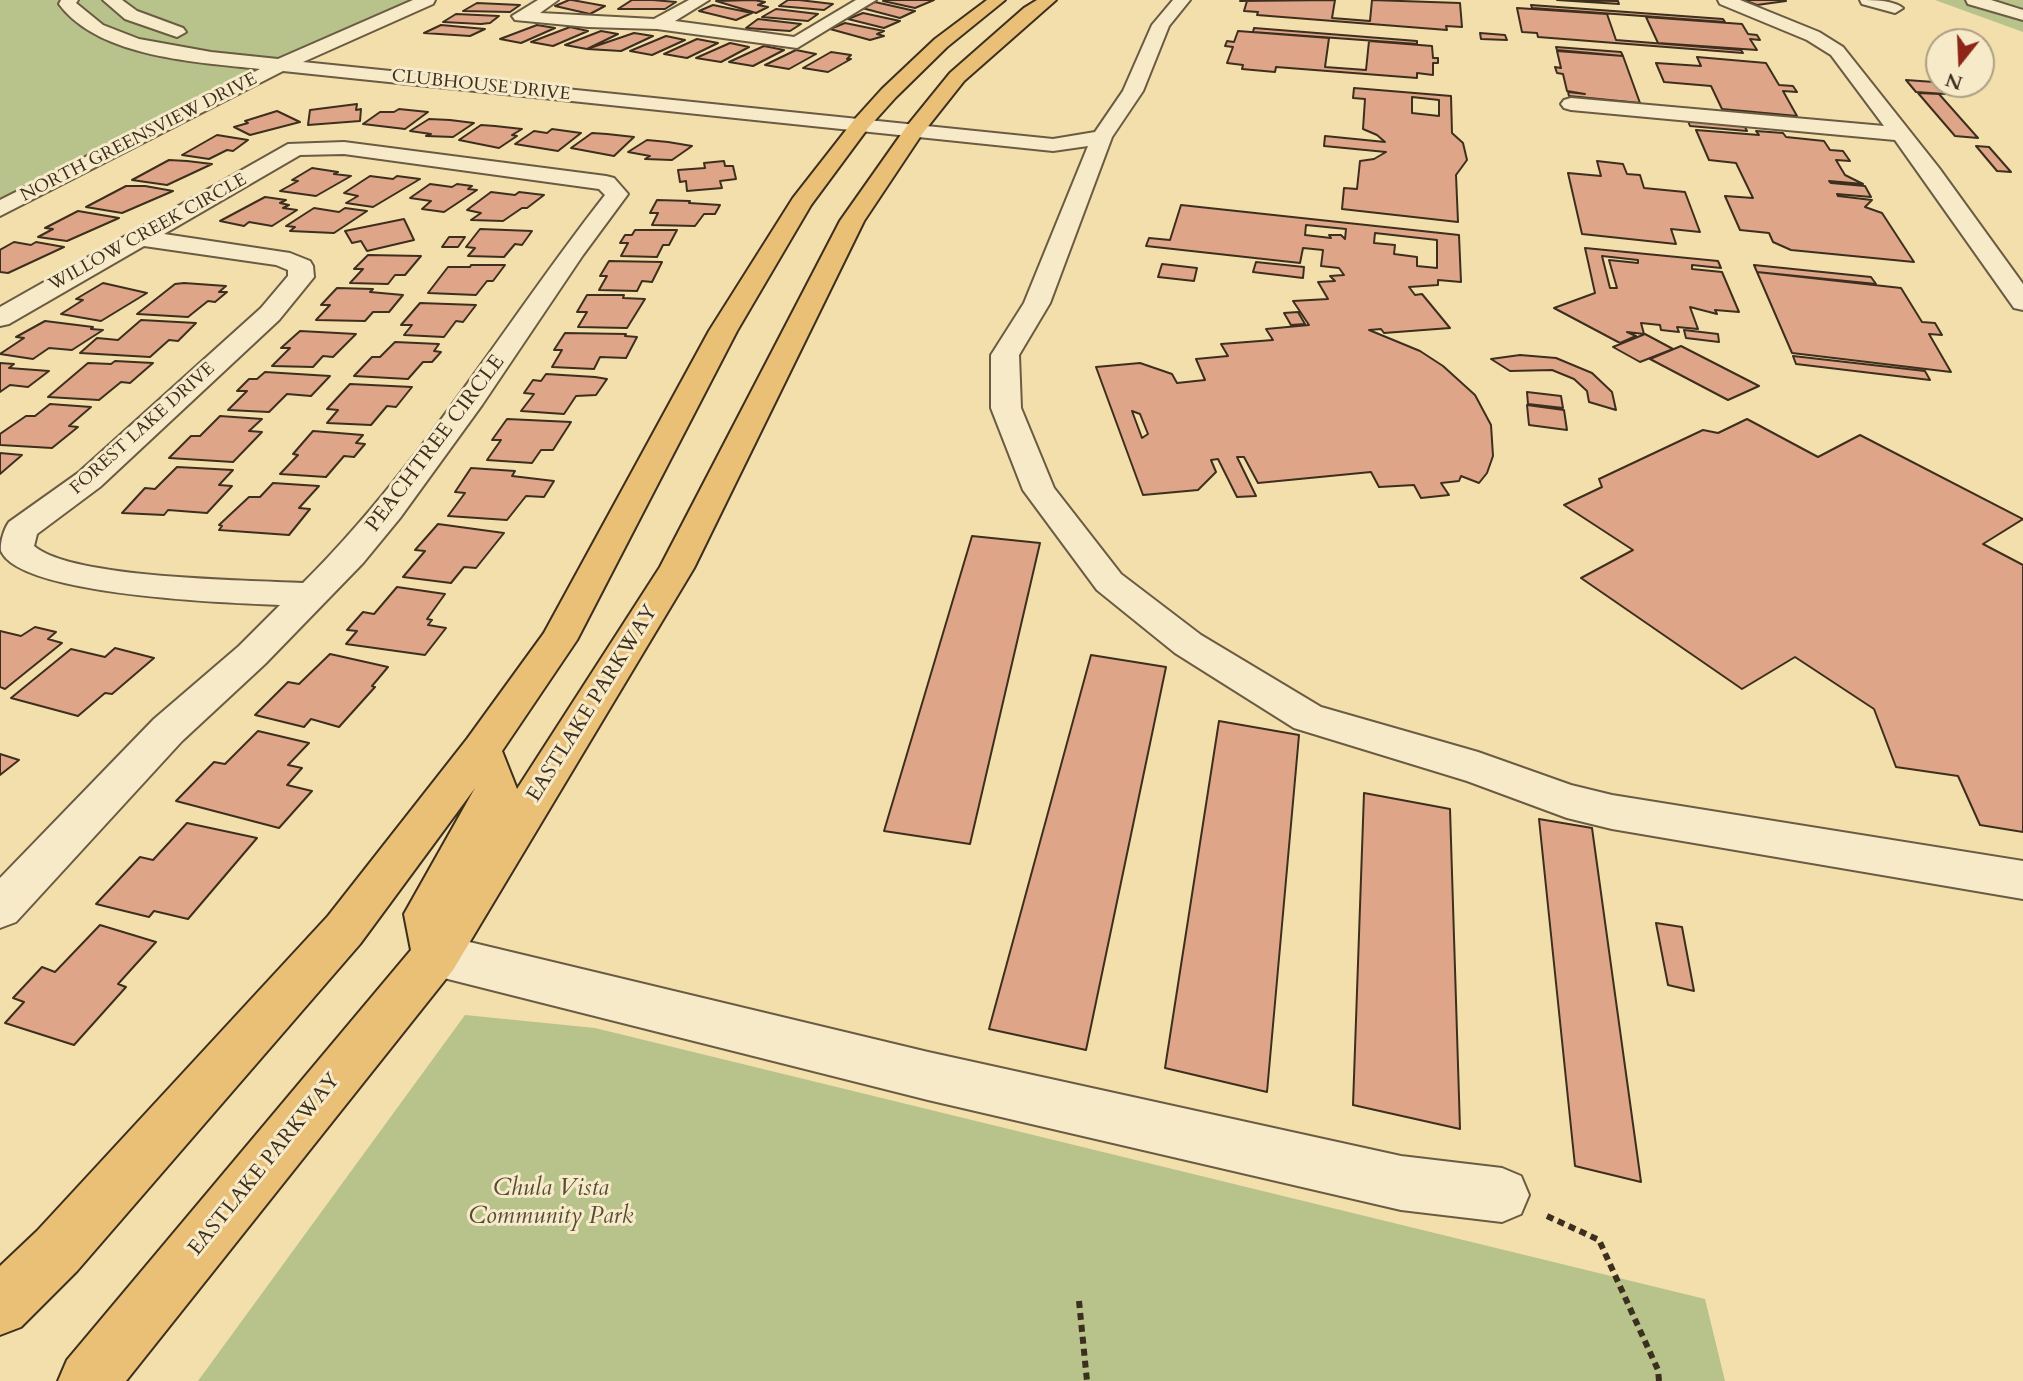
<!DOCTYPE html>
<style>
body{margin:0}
#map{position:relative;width:2023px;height:1381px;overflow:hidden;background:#f2dfac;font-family:Cardo,serif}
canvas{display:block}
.north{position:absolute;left:1925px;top:28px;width:70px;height:70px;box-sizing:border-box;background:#f7eac9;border:2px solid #ad9f85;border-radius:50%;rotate:198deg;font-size:19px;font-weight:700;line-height:28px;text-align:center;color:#3d2f1e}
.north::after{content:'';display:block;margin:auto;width:24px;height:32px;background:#8f2418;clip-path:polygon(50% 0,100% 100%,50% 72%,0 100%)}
</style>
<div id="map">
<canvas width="2023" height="1381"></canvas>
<div class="north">N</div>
</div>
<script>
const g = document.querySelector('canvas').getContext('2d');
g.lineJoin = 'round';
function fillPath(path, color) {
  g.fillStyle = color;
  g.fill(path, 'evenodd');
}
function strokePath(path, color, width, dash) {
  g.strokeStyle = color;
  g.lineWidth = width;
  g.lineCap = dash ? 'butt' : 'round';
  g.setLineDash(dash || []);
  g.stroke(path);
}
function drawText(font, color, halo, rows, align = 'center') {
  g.font = font + ' Cardo,serif';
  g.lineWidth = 6;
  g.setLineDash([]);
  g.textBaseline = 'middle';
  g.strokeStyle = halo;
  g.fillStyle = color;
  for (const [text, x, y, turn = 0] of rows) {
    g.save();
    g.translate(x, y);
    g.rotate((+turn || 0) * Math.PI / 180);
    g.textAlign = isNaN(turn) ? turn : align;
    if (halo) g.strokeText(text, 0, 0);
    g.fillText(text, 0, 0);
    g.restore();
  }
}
const green = new Path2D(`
 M0,0h420l-420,211z
 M1935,0h88v32z
 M465,1015l130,13 1110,271 20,82h-1527z`);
const building = new Path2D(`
 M569,0h3l33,6 -15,8 -35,-8z
 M632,0h21l23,2 -11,7h-47z
 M754,0l11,2 -7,3 10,2 -12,6 -40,-12z
 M788,0h11l34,4 -9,6 -45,-4z
 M885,0h49l-19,8 -32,-7z
 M1335,0l-3,18 38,3 2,-21 88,3 2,24 -16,-1 1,4 -190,-15 1,-3 -14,-1 3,-10h-7z
 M1557,0l61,1 1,3z
 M1744,0h40l2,1 -29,4z
 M875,2l40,9 -15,7 -38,-10z
 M477,3l43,2 -10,7 -47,-1z
 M713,5l39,8 -16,7 -37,-9z
 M1531,5l192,14 2,3 -193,-14z
 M1517,8l90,6 9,26 125,10 2,3 -205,-16 -1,-4 -15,-1z
 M776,9l42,5 -10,7 -46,-4z
 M863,13l37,8 -16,7 -36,-9z
 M456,14l43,2 -9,7 -9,1 -38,-2z
 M1646,17l96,7 6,10 9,1 3,5 -10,-1 7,11 -99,-7z
 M758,19l43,5 -11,7 -44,-3z
 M845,23l39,8 -7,3 7,2 -14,4 -40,-11z
 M441,25l44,4 -15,7 -46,-3z
 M537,25l18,3 -34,15 -21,-4z
 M570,27l18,4 -35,15 -22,-4z
 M1254,28l163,13v3l-164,-12z
 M601,31l17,3 -31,15 -22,-4z
 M1238,31l91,7 -4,29 41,3 3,-29 63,5 1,12h5v5h-5v12l-16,-2v5l-141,-11 -1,5 -33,-3 1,-4 -16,-2 6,-16 -8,-1 2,-5 7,1z
 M634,33l19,3 -32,15 -34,-2z
 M1480,33l25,2 2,5 -26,-1z
 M666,36l19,4 -33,15 -22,-4z
 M697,39l21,4 -31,15 -23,-4z
 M730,43l19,4 -28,15 -25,-4z
 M764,46l20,4 -31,16 -24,-4z
 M1556,47l65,5 2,4 -66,-6z
 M796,50l20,4 -27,15 -24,-4z
 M1557,51l66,5 17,47 -71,-7 -1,-4 17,2 -18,-3 -4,-17 -6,-1 -2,-6 6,1z
 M831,52l20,3 -4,4h4l-23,13 -25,-4z
 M1697,57l69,6 13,22 14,1 4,6 -14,-1 14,25 -75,-7 -11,-23 -47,-4 -8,-19 45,3z
 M1906,80l28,2 11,12 -29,-2z
 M1354,88l97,8 1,37 11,10 4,17 -11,15 2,47 -116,-13 2,-21 13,1 3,-28 14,-2 12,-7 -62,-6 1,-10 60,6 -8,-7 -14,-6 2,-30 -12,-1zM1412,97l27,3v16l-27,-3z
 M1918,93l21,1 39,44 -23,-2z
 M357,104l-1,6 5,-1 -1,12 -52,4 2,-15z
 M399,109l29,3 -23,17 -42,-5 17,-12h14z
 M277,111l23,11 -50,13 -16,-8 14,-4 -3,-2z
 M429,119l21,1 24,3 -21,14 -27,-1 5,-2 -21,-3z
 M1688,121l56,4 3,6 -57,-5z
 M481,125l14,1 27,3 -10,6 5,1 -18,12 -40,-8z
 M552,129l29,4 -23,18 -43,-7 19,-13 13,2z
 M1696,130l63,5 -3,-4 27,2 3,4 38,4 6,9 13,1 7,10 -14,-1 9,15 18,9 -34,-3 2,2 34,3 6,11 -34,-3 1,2 34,4 -7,7 17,6 32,49 -123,-12 -18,-8 -4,-9 -29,-3 -15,-34 28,2 -17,-35 -27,-3z
 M592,133l15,1 27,3 -20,19 -43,-8z
 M217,135l31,5 -15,11 -6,-1 -18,9 -27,-4z
 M647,140l21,2 24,4 -20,14 -27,-1 5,-3 -22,-4z
 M1976,146l13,1 22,25 -14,-1z
 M169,160l18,1 25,3 -45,21 -35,-5z
 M724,161l1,5h8l3,13 -16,2 2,7 -35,3 -1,-10 -6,1 -2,-12 27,-2 -1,-5z
 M1597,161l26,3 4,10 13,1 4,13 41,4 15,40 -29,-3 5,15 -94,-10 -14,-61 33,3z
 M312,168l26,4 -4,2 17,2 -35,20 -36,-5 18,-10 -6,-1z
 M370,176l23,3 4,-3 23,3 -47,28 -27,-4 12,-7 -14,-3z
 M430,184l22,3 5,-3 15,2 -4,3 9,1 -33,22 -22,-3 9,-8 -21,-3z
 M126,186h19l28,5 -51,22 -36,-6z
 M491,192l24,3 4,-3 25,3 -17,13h-5l-19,13 -32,-1 10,-7 -14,-3z
 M265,197l21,3 -6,3 9,2 -6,3 14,2 -25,16 -23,-4 -5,4 -24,-5z
 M657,200l33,1 -1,2 31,2 -5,9h-11l-9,12 -43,-1 6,-12h-8z
 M1181,205l278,30 2,47 -23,-2v5l-29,2 6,8 7,-1 28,34 -66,5 -3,-4 -12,1 51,21 23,15 32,29 16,30 2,31 -6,17 -8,10 -18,-7 -2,5 -18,2 8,12 -28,3 -7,-13 -35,2 -8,-15 -113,11 -14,-26h-7l19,39 -19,1 -19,-38 -7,1 5,12 -18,18 -55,5 -47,-128 44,-4 32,11 5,9 28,-3 -9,-21 32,-3 -7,-12 52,-4 -7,-11 43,-4 -16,-24 35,-2 -10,-17 17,-1 -5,-5 14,-1 -5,-7 -18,-2 2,-16 -20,-2 -3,15 -154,-17 3,-8 21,2zM1306,225l40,4 -1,10 -4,-4h-12l2,3 -26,-3zM1375,233l62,7v28l-20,-2v-9l-23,-3 1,-9 -21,-2zM1132,411l8,3 8,20 -6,4z
 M314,208l25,4 6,-4 22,3 -33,22 -44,-2 5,-4 -9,-1z
 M78,211l41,7 -52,23 -29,-4 15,-8 -8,-1z
 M404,219l10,21 -47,11 -6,-10 -9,2 -7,-12z
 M480,229l52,2 -10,14 -7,-1 -11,13 -36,-1 7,-8 -9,-1z
 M635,230h42l-8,15h-6l-6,12 -36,-1 7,-13h-8l5,-8h7z
 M449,237h16l-7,10h-16z
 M14,242l17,3 5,-3 28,5 -56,26 -8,-1v-22z
 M1585,248l133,13 3,7 -29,-3v4l30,3 17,40 -24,-2 2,4 -27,-7 8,22 -21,-2 2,5 -18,-2 -1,-5 -19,-2 3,11 -17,-2 9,4 -16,7 -66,-35 41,-15zM1602,256l36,4v3l-29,-3 8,28h-7z
 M368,255l53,1 -16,19h-10l-7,9 -38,-1 13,-14h-9z
 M609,261l53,1 -10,20 -10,-1 -5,10 -38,-1 8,-14h-7z
 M1256,262l48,5 -1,11 -50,-6z
 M1162,264l35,4 -3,13 -36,-4z
 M471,265h34l-12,16h-6l-11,14 -48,-2 20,-26h22z
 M1754,265l117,12 5,7 -119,-12z
 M1757,272l144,16 21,34 13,1 7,12 -13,-1 22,38 -159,-19z
 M103,283l44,10 -46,28 -40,-7 22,-14 -7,-1z
 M184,283l42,3 -7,6h8l-12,10 -7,-1 -20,16 -51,-3 38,-30z
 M337,288l36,1 -3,3 33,3 -14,17h-16l-8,9 -49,-1 14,-15h-9z
 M587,295h37l-1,3 22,1 -18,29 -49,-1 9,-15h-10z
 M420,303l56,2 -13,17 -7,-1 -12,16 -40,-2 8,-10h-11z
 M1298,312l7,12 -14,1 -7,-12z
 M141,320l55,3 -18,18 -9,-1 -19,17 -70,-4 17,-15 21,2z
 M45,321l48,6 -2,2 12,1 -31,20 -23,-2 -16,11 -33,-5 24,-16 -8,-1z
 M1684,330l34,4 1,8 -33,-4z
 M300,331l56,3 -23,23 -10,-1 -10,11 -41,-1 18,-18h-9z
 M565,333l61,1 -1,2 12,1 -11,21 -26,-1 -6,12 -42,-2 10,-17h-8z
 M1645,334l28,15 -33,13 -27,-15z
 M395,342l44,2 -5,7 7,1 -9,10h-9l-15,17 -54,-3 18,-19h8z
 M1681,346l78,40 -31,14 -78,-41z
 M1520,355l36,3 36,15 20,19 4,18 -27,-8 -2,-11 -13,-12 -22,-9 -42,1 -19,-12z
 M1793,356l132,15 5,9 -134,-16z
 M115,361l38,2 -23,20 -9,-1 -22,18 -51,-3 40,-34 23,1z
 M0,363l14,1 -5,4 40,3 -21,16 -18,-2 -10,7z
 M265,372l65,4 -19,20 -24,-2 -18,18 -41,-2 19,-19h-10l12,-12h8z
 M546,374l49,3 12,2 -11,16 -20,1 -12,18 -43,-3 13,-17 -10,-1 9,-13 8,1z
 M350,384l62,3 -16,20 -9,-1 -16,19 -44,-2 11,-13 -11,-1z
 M1527,392l34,4 2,12 -35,-4z
 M50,404l41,3 -22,19 9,1 -26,21 -52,-3v-11l26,-18h9z
 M1527,405l37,5 3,20 -38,-5z
 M220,416l42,3 -13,12 13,1 -29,30 -64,-4 22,-22h9z
 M507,419l64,3 -18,28h-12l-9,13 -45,-3 14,-20h-9z
 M1747,419l71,38 42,-22 163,84 -40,25 40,21v267l-43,-7 -22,-49 -62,-9 -22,-58 -79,-52 -53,32 -161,-111 52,-28 -69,-45 38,-18 -3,-8 104,-49 15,3z
 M313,431l50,4 -7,8 9,1 -11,13 -10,-1 -18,21 -46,-3 18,-19 -5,-1z
 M0,453l22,2 -22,19z
 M177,467l56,3 -14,15 13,1 -25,27 -39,-3 -4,5 -42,-2 23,-25 10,1z
 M471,468l44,3 -3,5 42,5 -10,16 -18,-1 -19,24 -59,-4 17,-23 -10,-1z
 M273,483l46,3 -20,22 11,1 -21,26 -70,-5 3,-4 -3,-1 30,-28h11z
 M438,524l66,9 -28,35 -12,-1 -13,16 -48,-6 22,-26 -10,-1z
 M972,536l68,7 -70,301 -86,-13z
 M397,587l48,7 -18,25 5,1 -4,5 18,3 -21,27 -79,-11 11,-13 -10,-1 16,-18 11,2z
 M35,627l21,5 -8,7 14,4 -57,46 -5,-2v-56l21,5z
 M115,648l39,10 -42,36 -7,-1 -27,23 -67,-18 60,-49 34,8z
 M330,654l58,13 -16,19 3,1 -36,40 -28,-8 -7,8 -49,-12 33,-33 11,2z
 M1091,655l75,12 -80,383 -97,-21z
 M1219,721l80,14 -32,357 -102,-24z
 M258,731l51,12 -21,22 14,3 -15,17 25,6 -33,37 -103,-27 38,-39 11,2z
 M0,754l19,6 -19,15z
 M1364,793l86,16 10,320 -107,-24z
 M1539,819l53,9 49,354 -66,-16z
 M187,823l70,15 -69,81 -34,-8 -5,6 -53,-13 44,-47 13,3z
 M1656,923l26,4 12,64 -26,-6z
 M100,925l56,17 -38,42 8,3 -52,58 -69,-22 19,-21 -11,-4 29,-31 13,5z`);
const path = new Path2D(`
 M1547,1216l52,24 59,130 1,11
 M1079,1301l8,80`);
const minor = new Path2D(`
 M61,0h17l-2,3 27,22 36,14 72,13 67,7 135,-59h22l-2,4 -130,58 750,77 42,-7 28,-41 29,-66 21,-25h17l-21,26 -26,65 -31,46 -62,166 -31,52 2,53 33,80 67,86 80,61 120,72 157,45 93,33 41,10 411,66v38l-411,-70 -45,-11 -100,-37 -173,-53 -119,-75 -78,-63 -74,-100 -32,-82v-53l33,-52 64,-157 -35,5 -770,-80 -283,145v-16l260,-131c-62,-7 -161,-11 -201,-65z
 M103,0h19l15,11 46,17 3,4 -9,5 -52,-18z
 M538,0h20l-18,13 114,6 35,-19h20l-34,21 119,16 62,-37h20l-79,48 -140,-19 -69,-2 -73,-7 -3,-4z
 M1718,0h22l79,32 24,15 96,121 84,116v26l-9,-2 -119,-168 -324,-30 -7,-2 -3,-4 3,-4 7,-2 313,28 -53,-71 -24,-15 -87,-36z
 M1860,0c15,0 32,0 43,8l-8,5 -33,-9z
 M1966,0h25l32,10v10l-55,-16z
 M344,142l262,34 8,2 14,16 -45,61 -101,150 -82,113 -37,45 -98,101 -83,77 -166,181 -16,6v-50l154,-159 85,-73 41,-41c-48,-2 -260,-9 -279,-54 -1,-9 3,-22 8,-29l69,-49 183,-165 27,-32v-6l-12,-5 -132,-19 -135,78 -9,2v-19l288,-163zM344,154l255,35 6,6c-101,129 -185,272 -302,388 -56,-3 -231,-4 -269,-37l3,-12 63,-47 179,-167 35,-43 -1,-11 -3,-5 -20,-8 -126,-19 136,-79z
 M436,934l492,118 473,104 101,12 19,8 8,19 -8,19 -19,8 -101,-12 -473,-110 -492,-124 -17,-6 -6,-15 6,-15z`);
const major = new Path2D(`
 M987,0h18l-58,47 -51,50 -28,31 -57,77 -74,126 -160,309 -75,111 15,38 143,-222 180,-346 67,-95 43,-53 74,-65 13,-8h19l-92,81 -42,53 -58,87 -170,347 -241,402 -327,411h-68l9,-21 344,-410 -7,-36 71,-126 -115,156 -283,327 -56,56 -21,8v-69l37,-35 291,-315 139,-177 77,-106 165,-302 84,-133 61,-78 28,-31 53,-50z`);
const farStreetnames = [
 ["CLUBHOUSE DRIVE",481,86,6],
 ["NORTH GREENSVIEW DRIVE",139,138,-27],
 ["WILLOW CREEK CIRCLE",148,233,-29],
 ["FOREST LAKE DRIVE",143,429,-42]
];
const streetNames = [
 ["PEACHTREE CIRCLE",436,444,-53],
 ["EASTLAKE PARKWAY",593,704,-58],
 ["EASTLAKE PARKWAY",265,1165,-51]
];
const nearParknames = [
 ["Chula Vista",551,1189],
 ["Community Park",551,1217]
];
fillPath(green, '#b8c28b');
fillPath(building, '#dfa589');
strokePath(building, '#3d2f1e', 2);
strokePath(minor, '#6a5b42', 4);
strokePath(major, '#3d2f1e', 4);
strokePath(path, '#3d2f1e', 6, [7, 5]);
fillPath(minor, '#f7eac9');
fillPath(major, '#e9c076');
drawText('18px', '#3d2f1e', '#f7eac9', farStreetnames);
drawText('21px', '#3d2f1e', '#f7eac9', streetNames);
drawText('italic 24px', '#564c34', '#f7eac9', nearParknames);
</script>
